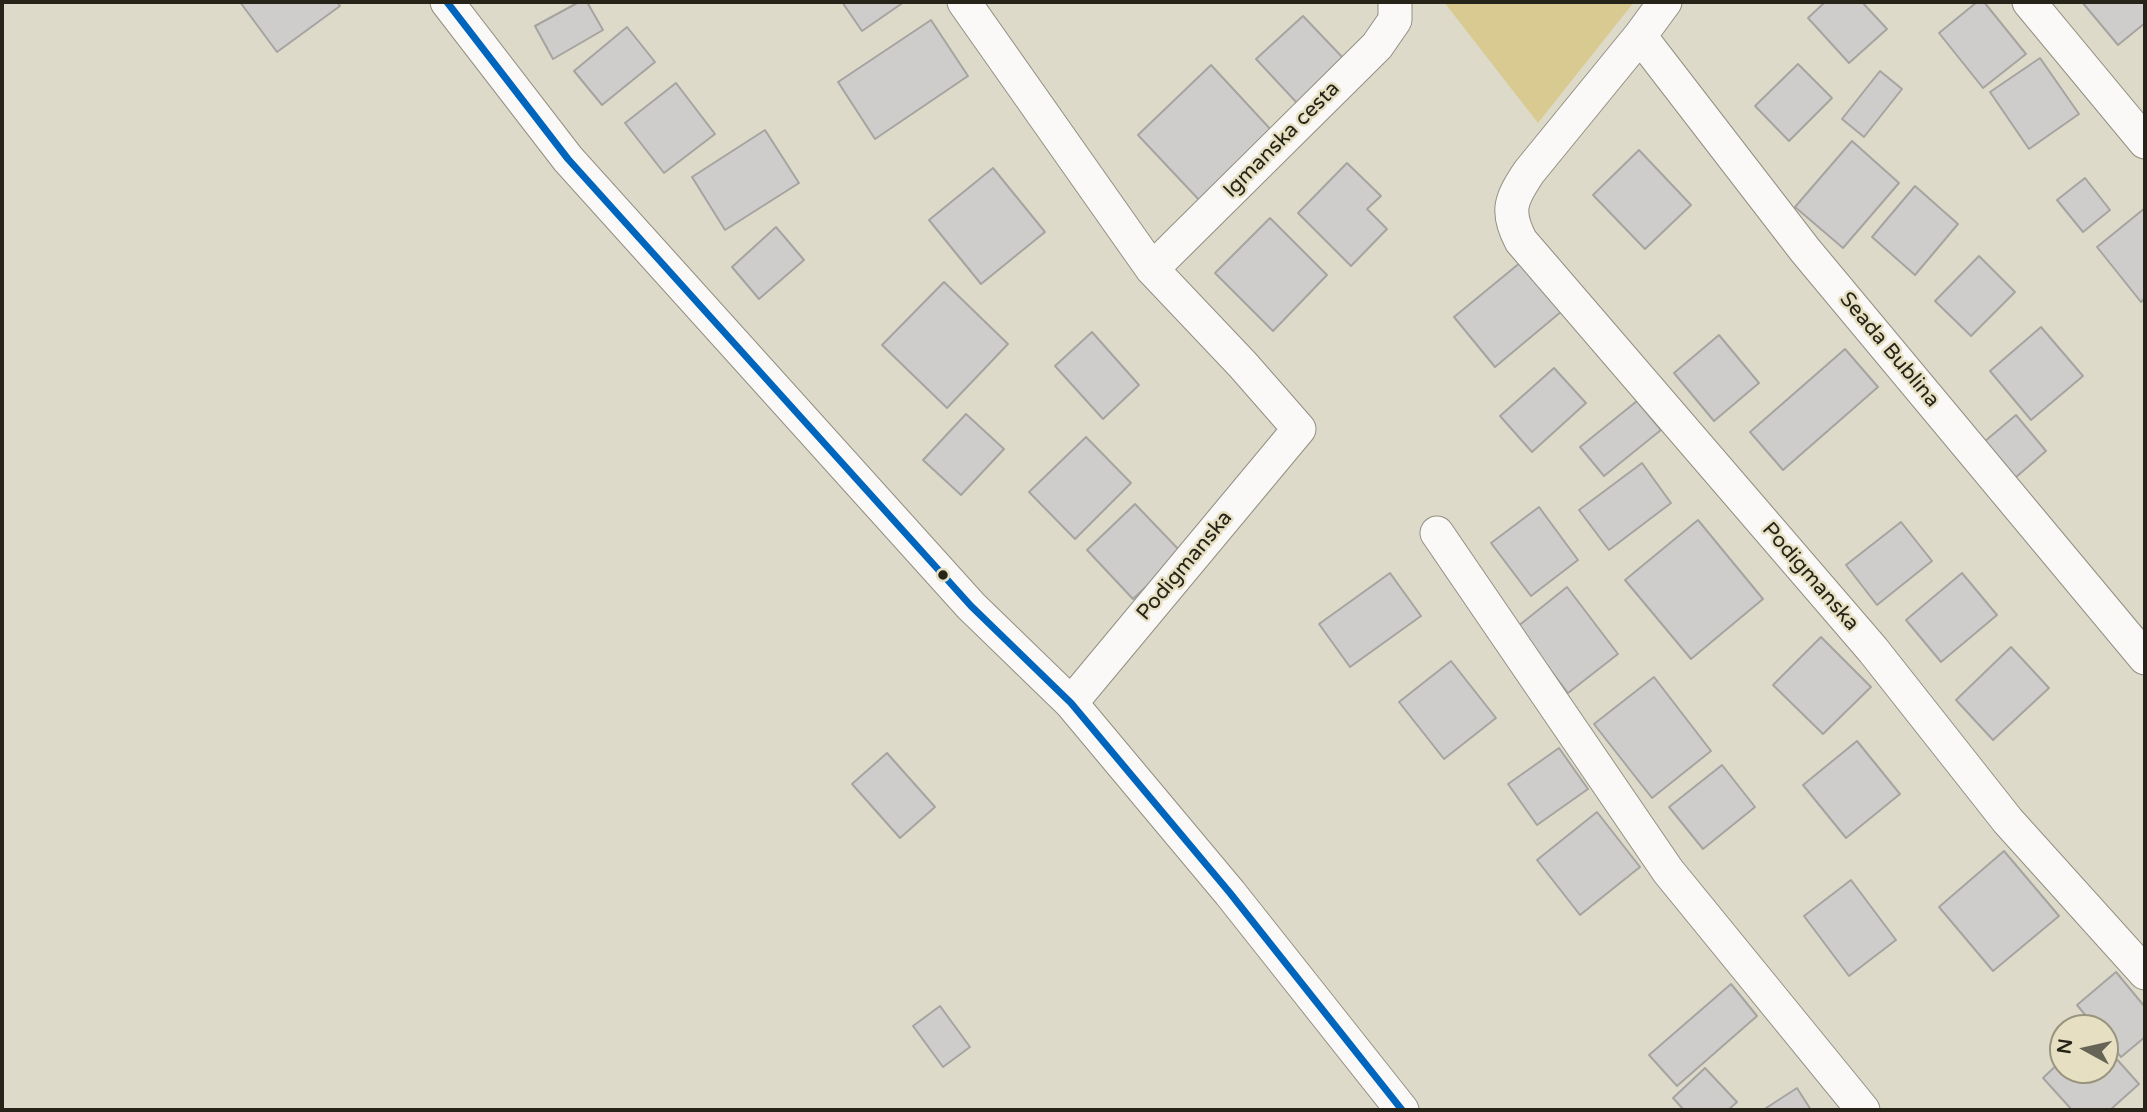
<!DOCTYPE html>
<style>
body{margin:0}
#map{position:relative;width:2147px;height:1112px;overflow:hidden;background:#dedac9;font-family:"Varela Round",sans-serif}
canvas{display:block}
.frame{position:absolute;inset:0;border:4px solid #262419;pointer-events:none}
.north{position:absolute;left:2049px;top:1014px;width:70px;height:70px;box-sizing:border-box;background:#e6dfc1;border:2px solid #99947e;border-radius:50%;rotate:278deg;font-size:19px;font-weight:700;line-height:28px;text-align:center;color:#262419}
.north::after{content:'';display:block;margin:auto;width:24px;height:32px;background:#666457;clip-path:polygon(50% 0,100% 100%,50% 72%,0 100%)}
</style>
<div id="map">
<canvas width="2147" height="1112"></canvas>
<div class="frame"></div>
<div class="north">N</div>
</div>
<script>
const g = document.querySelector('canvas').getContext('2d');
g.lineJoin = 'round';
function fillPath(path, color) {
  g.fillStyle = color;
  g.fill(path, 'evenodd');
}
function strokePath(path, color, width, dash) {
  g.strokeStyle = color;
  g.lineWidth = width;
  g.lineCap = dash ? 'butt' : 'round';
  g.setLineDash(dash || []);
  g.stroke(path);
}
function drawText(font, color, halo, rows, align = 'center') {
  g.font = font + ' "Varela Round",sans-serif';
  g.lineWidth = 5;
  g.setLineDash([]);
  g.textBaseline = 'middle';
  g.strokeStyle = halo;
  g.fillStyle = color;
  for (const [text, x, y, turn = 0] of rows) {
    g.save();
    g.translate(x, y);
    g.rotate((+turn || 0) * Math.PI / 180);
    g.textAlign = isNaN(turn) ? turn : align;
    if (halo) g.strokeText(text, 0, 0);
    g.fillText(text, 0, 0);
    g.restore();
  }
}
const green = new Path2D(`
 M1444,2h190l-96,121z`);
const building = new Path2D(`
 M240,2h97l3,4 -63,46z
 M579,2h8l16,28 -50,29 -18,-33z
 M842,2h62l-42,29z
 M1825,2h37l25,27 -38,34 -41,-45z
 M1977,2h7l42,52 -43,34 -44,-55z
 M2082,2h63v21l-27,22z
 M1303,16l41,43 -47,44 -41,-44z
 M931,20l37,56 -93,63 -37,-57z
 M627,27l28,35 -53,43 -28,-34z
 M2040,58l39,56 -50,35 -39,-57z
 M1798,64l34,34 -43,43 -34,-35z
 M1211,65l62,67 -73,69 -62,-66z
 M1880,71l22,18 -38,48 -22,-18z
 M676,83l39,51 -51,39 -39,-50z
 M765,130l34,53 -74,47 -33,-53z
 M1852,141l47,42 -56,65 -48,-41z
 M1639,150l52,55 -46,44 -52,-54z
 M1347,163l34,33 -14,13 20,20 -36,37 -53,-53z
 M993,168l52,64 -64,52 -52,-64z
 M2085,178l25,32 -27,22 -26,-32z
 M1915,186l43,38 -43,51 -43,-38z
 M2145,208v90l-4,4 -44,-55z
 M1270,218l57,57 -54,56 -58,-58z
 M776,227l28,33 -45,39 -27,-32z
 M1979,256l36,36 -44,44 -36,-35z
 M1521,262l41,49 -67,56 -41,-50z
 M944,282l64,62 -61,64 -65,-63z
 M2041,327l42,49 -52,44 -41,-49z
 M1092,332l47,53 -36,34 -48,-53z
 M1719,335l40,48 -45,38 -40,-48z
 M1845,349l33,38 -95,83 -33,-38z
 M1554,368l32,35 -54,49 -32,-36z
 M1637,401l24,29 -57,46 -24,-29z
 M966,414l38,35 -43,46 -38,-35z
 M2016,415l30,36 -31,27 -31,-36z
 M1086,437l45,46 -56,56 -46,-47z
 M1642,463l29,40 -62,47 -30,-40z
 M1135,504l47,49 -49,46 -46,-49z
 M1539,507l39,53 -47,36 -40,-53z
 M1698,520l65,79 -72,60 -66,-79z
 M1901,522l31,39 -55,44 -31,-40z
 M1390,573l31,43 -71,51 -31,-43z
 M1962,573l35,42 -56,47 -35,-42z
 M1567,587l51,67 -50,39 -51,-66z
 M1821,637l50,50 -48,47 -50,-49z
 M2011,647l38,41 -56,52 -37,-40z
 M1451,661l45,57 -52,41 -45,-57z
 M1654,677l57,74 -59,47 -58,-74z
 M1857,741l43,53 -54,44 -43,-53z
 M1559,748l29,41 -51,36 -29,-41z
 M887,753l48,54 -35,31 -48,-54z
 M1722,765l33,42 -52,42 -34,-42z
 M1597,812l43,55 -60,48 -43,-55z
 M2004,851l55,65 -66,55 -54,-64z
 M1851,880l45,60 -47,36 -45,-60z
 M2116,972l29,35v30l-24,20 -16,-19v-10h-9l-19,-23z
 M1731,984l26,32 -80,70 -28,-31z
 M940,1006l30,41 -27,20 -30,-41z
 M2105,1046l34,38 -29,26h-38l-29,-32 20,-19v11h42z
 M1705,1068l32,34 -9,8h-44l-11,-12z
 M1797,1088l14,22h-48z`);
const minor = new Path2D(`
 M447,2l121,157 403,447 100,97 159,190 172,217
 M964,2l188,267 91,96 56,64 -228,274
 M1665,2l-25,34 -111,136c-18,27 -24,39 -8,69l352,409 135,171 137,152
 M2029,2l116,140
 M1640,36l165,214 340,408
 M1152,269l225,-223 18,-26v-18
 M1437,533l231,338 195,239`);
const bus1 = new Path2D(`
 M447,2l121,157 403,447 100,97 159,190 172,217`);
const markers = [
 [943,575,6,"#262419"]
];
const streetNames = [
 ["Igmanska cesta",1282,140,-45],
 ["Seada Bublina",1889,350,50],
 ["Podigmanska",1185,566,-50],
 ["Podigmanska",1810,577,49]
];
fillPath(green, '#d8ca90');
fillPath(building, '#cfcdcb');
strokePath(building, '#a6a4a1', 2);
strokePath(minor, '#938f83', 35);
strokePath(minor, '#faf9f7', 33);
strokePath(bus1, '#0065bd', 7);
for (const [x, y, r, color] of markers) {
  const dot = new Path2D();
  dot.arc(x, y, r, 0, 2 * Math.PI);
  g.fillStyle = color;
  g.fill(dot);
  strokePath(dot, '#e6dfc1', 2.5);
}
drawText('21px', '#262419', '#e6dfc1', streetNames);
</script>
